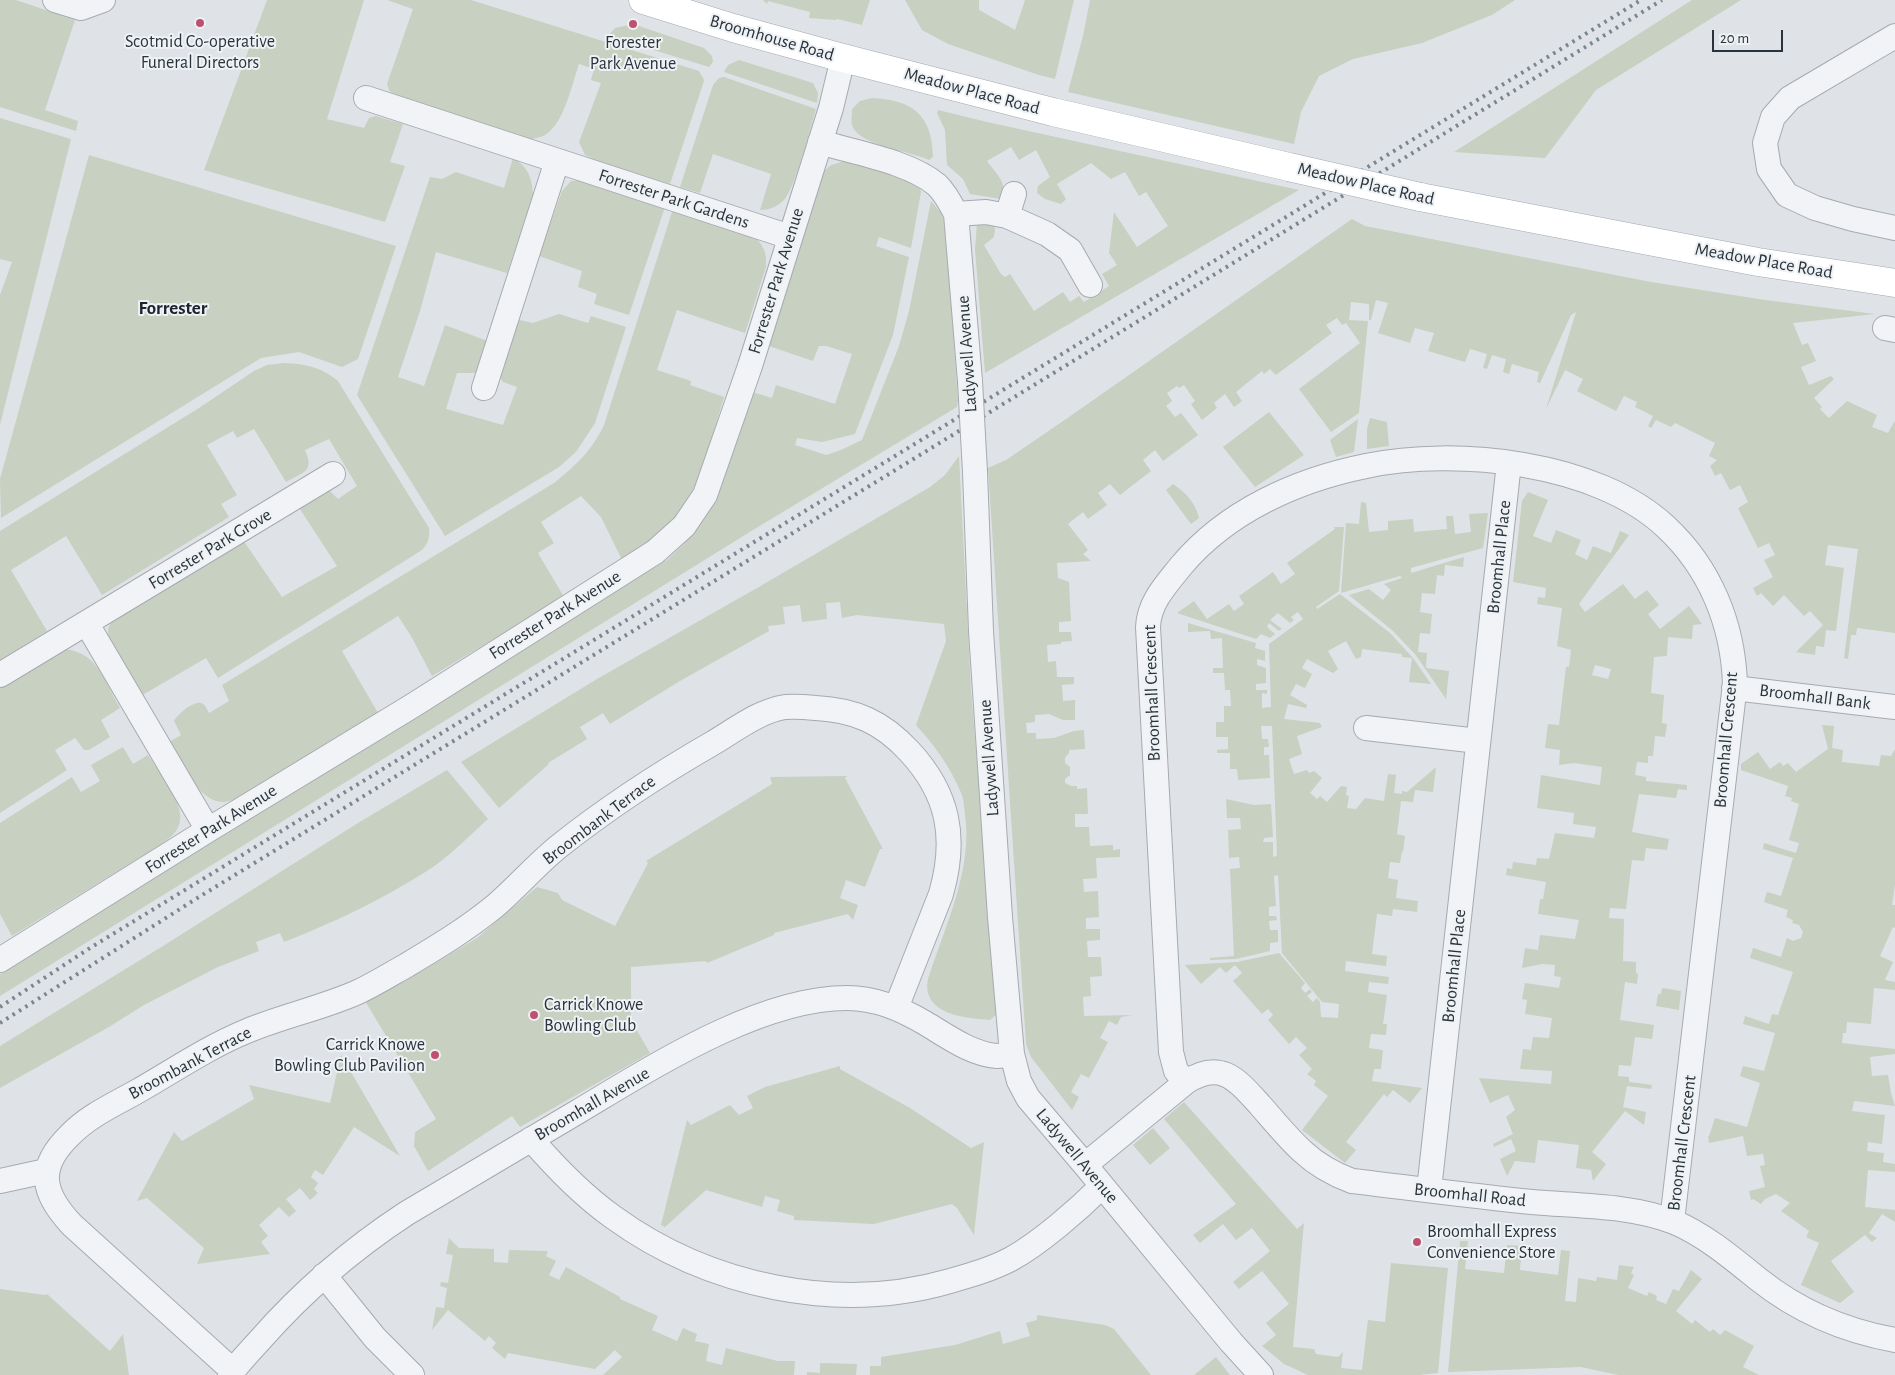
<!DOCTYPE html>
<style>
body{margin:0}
#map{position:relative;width:1895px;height:1375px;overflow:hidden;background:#dfe3e7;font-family:"Alegreya Sans",sans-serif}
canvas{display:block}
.scale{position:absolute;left:1712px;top:30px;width:71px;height:22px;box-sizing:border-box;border:2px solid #2a333c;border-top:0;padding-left:6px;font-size:15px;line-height:18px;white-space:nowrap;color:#2a333c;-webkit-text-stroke:4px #eef2f5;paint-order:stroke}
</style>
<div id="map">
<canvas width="1895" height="1375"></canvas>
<div class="scale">20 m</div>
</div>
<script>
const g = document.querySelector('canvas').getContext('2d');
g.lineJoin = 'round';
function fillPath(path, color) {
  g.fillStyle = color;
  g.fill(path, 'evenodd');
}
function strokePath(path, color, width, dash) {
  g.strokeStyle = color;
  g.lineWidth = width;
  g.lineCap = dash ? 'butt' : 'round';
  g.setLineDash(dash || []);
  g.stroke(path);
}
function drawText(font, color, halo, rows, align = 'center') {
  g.font = font + ' "Alegreya Sans",sans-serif';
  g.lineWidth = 4;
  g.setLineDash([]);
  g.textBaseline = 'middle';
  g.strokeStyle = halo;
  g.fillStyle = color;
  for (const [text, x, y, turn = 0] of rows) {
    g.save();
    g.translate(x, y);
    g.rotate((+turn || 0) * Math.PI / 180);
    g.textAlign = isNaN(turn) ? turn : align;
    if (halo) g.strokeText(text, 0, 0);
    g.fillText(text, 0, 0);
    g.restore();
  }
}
const green = new Path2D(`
 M0,0h16l59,20 -30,90 33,11 -2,10 -76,-24z
 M267,0h97l-37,119 37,9 5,-10 7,-2 27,8 -13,38 15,4 -20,56 -181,-52z
 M387,0h84l228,71 5,9 -1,4 -33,100 -71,-22 -14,-7 -6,-13 22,-59 -10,-3 3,-11 -15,-5c-7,20 -15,60 -34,71 -5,3 -11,3 -16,5l-135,-45 -5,-5 -2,-6 26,-75z
 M763,0h107l-8,25 -25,-6 -2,1 -26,-2 1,-6 -42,-11 -1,3z
 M905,0h74v10l36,20 10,-30h49l-19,79 -16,-4 -91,-31 -26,-14z
 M1090,0h425l-23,15 -70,28 -69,16 -34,17 -18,36 -7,32 -226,-52 15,-56z
 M1692,0h49l-145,90 -51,68 -91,-6z
 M633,24l71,24 8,8 1,6 -4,5 -101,-31 7,-8z
 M739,60l74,23 5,10 -1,10 -93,-31 4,-7z
 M724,77l92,32c-5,17 -22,82 -32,91 -7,7 -15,10 -24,10l11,-36 -58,-20 -13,39 -20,-6 33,-102 6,-7z
 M872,98c41,2 60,17 61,59l-4,3c-18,-9 -71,-14 -77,-35 -1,-4 0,-11 0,-16l8,-8z
 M938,110l49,12 312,68 -314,183 -10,-124 2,-26 15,1 3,4 -1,9 -10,8 17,29 4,3 5,-3 24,37 29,-19 7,10 9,-6 5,6 25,-16 -7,-12 15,-9 -8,-12 5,-41 23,35 31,-21 -22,-34 -7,4 -14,-24 -14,7 -20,-16 -34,21 9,15 -5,5 -16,-5 -8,-6 1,-7 12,-9 -14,-27 -17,10 -8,-13 -24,14c9,13 22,22 14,38l-31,-5 -7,-15 -16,-14 -2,-35 -8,-17z
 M0,118l71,21 -71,286v-130l12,-33 -12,-3z
 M89,155l307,91 -38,113 -16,8 -43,-15 -38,6 -260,160 -1,-39z
 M513,158c15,9 19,19 20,37l-26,78 -71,-21 -16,59 -22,66 26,9 21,-61 45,17 -11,31h-22l-11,36 57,16 14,-38 -14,-5 -3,-5 19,-57 14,3 26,-9 29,9 3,-7 35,11 -31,96 -19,29 -17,15 -114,69 -88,-141 73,-218 12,2 14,-7 48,16z
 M845,161l47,13 28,14 1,4 -10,56 -32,-11 -3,9 33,11 -16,78 -38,99 -33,8 -25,-4 -2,7 31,10 15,-5 21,-10 37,-94 10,-35 22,-110 10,12 5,14 12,173 -1,7 -204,123 -753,466v-22l5,-3 481,-301 181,-110 17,-16 16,-20 11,-19 38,-114 23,7 4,-13 59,19 17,-50 -26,-8h-7l-6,15 -50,-17 60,-172 8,-7z
 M582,180l83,27 -36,108 -35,-11 3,-10 -19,-7 4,-16 -43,-15 23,-65 9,-10z
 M673,209l83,29c9,10 11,17 10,29l-21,66 -68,-23 -20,60 34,11 -1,4 34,12c-14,44 -23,94 -55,129 -13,14 -31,25 -46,36l-22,-45 -20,-21 -40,26 13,21 -16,10 26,44 -132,79 -21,-40 -13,-20 -56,35 36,62 -139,85c-5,1 -11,4 -16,4 -25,0 -42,-41 -54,-60l12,-7 -7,-14c3,-6 19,-20 27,-18 4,1 6,6 8,10l20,-12 -7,-16 332,-202c22,-18 37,-31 50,-58z
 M1352,219l13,7 286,56 114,18 110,14 -82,9 9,22 6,-2 8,18 -15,6 8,18 22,-9 3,3 -20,19 8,9 -2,2 9,9 18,-17 30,14 -5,12 16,6 6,-11h1v211l-38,-5 -1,7h-5l-3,24 -4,-1 14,-109 -30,-4 -3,20 19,3 -8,63 -10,-1 -2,17 -8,-1 -1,9 -19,-3 27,-27 -13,-14 -6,5 -20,-21 -11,11 -12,-13 -4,3 -4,-8 20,-11 -9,-17 11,-5 -6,-12 -11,5 -20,-40 10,-6 -8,-17 -10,5 -9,-17 -6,3 -5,-10 7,-6 -8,-4 6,-13 -40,-20 -4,4 -15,-7 -5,8 -3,-2 5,-10 -18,-9 2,-5 -13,-6 -8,15 -39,-20 6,-12 -18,-9 -19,39 30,-97 -5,3 -31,68 -3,-1 2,-10 -27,-8 -3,10 -6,-2 3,-13 -14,-4 -5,14 -4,-1 4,-14 -17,-5 -5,13 -37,-11 6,-18 -19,-5 -5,15 -32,-10 10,-30 -12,-3 -5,20h-2v-16l-18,-2 -2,18 19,1 -9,92 -28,19 -32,-43 61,-46 -14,-20 -4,2 -5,-7 -11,7 6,8 -56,42 -6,-6 -6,5 -2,-3 -26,21 6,9 -8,6 -9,-13 -11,9 3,5 -15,12 -11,-16 4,-3 -11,-16 -5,3 -2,-2 -10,7 5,8 -6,5 9,11 6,-4 17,22 -35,26 -8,-11 -12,10 8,11 -31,24 -10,-11 -12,9 9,12 -19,14 -5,-7 -15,12 20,26 -5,4 8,7 -34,2 1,15 11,4 2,39 -12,1v10h12l1,9 -11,1v2l-14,1 1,17 8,-1 1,16h17v7l-12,1 1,16 12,-1v20h-12l-14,-6 -14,1v7l-9,1 1,10h9v6l18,-1 20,-7 10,-1 1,19 -16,1v3l-4,5v5l5,4v8l-5,4v4l6,3h6v3l10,-1 1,26h-13v13h14l1,19 23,-1v5l7,-1v8l-24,1 1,20 -14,1 1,13 14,-1 1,26 -13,1v11h14v11l-13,1 1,16h13l1,19 -12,1 1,19 -8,1 1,19 49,-1 -12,2 -4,8 -8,-4 -9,17 8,4 -19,36 -8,-4 -10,18 8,5 -7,13 -41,-53 -5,-13 -38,-576 18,-8 63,-43z
 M284,363c22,1 37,4 54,18l91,147c1,10 -1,15 -7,22l-204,128 -12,-20 -67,39 -31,-58v-10l4,-10 129,-82 41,60 55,-31 -41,-63 33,-13 9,9 19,-13 -28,-47 -24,11c10,22 -2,22 -19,32l-32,-53 -17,9 -4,-7 -26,14 30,50 -16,9 8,13 -127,78 -36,-59 -55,34 36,61 -47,29v-129l199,-123 55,-37 13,-6z
 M1269,412l35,43 -49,32 -32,-40z
 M1370,418l17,4 2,24 -22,3v-20z
 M1358,419l-4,33 -18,5 -6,-17z
 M959,456l12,234 27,323 -8,7c-26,-2 -69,-6 -62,-41 17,-53 45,-109 37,-165 -1,-6 -1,-13 -3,-19 -11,-27 -27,-49 -46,-70l30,-84 -2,-17 -87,-9 -15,3 -2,-16 -14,1 1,16 -25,3 -2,-17 -17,2 2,17 -17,2 1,5 -89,50 -70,43 -7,-11 -23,14 7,12 -39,24 1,1 -50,44 -38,-46 136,-83 160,-91 173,-101 15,-12z
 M1173,484c12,8 23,19 26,34l-8,6 -25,-34z
 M1528,492l20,8 -15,36 18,7 5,-13 25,10 -6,14 12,6 6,-14 18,7 9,-22 9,4 -50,69 6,8 38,-28 12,15 12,-9 12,15 -11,9 12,15 29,-23 13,18 -9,1 -1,14 -24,-2 -1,19 -13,1 -3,36 13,2 -2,28 5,1 -2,13 -10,-1 -2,20h-5v7l-11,-1 -2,13 11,2v4l41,4v5l-9,-1 -2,9 -37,-4 -7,38 37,7 -2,11 -21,-2 -2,13 -12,-1 -6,49 -16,-1 -1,10 15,1 -1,42 13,1v11l2,1 -1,10 -12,-2 -5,38 34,5 -2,14 -17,-2 -4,29 -12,-1 -1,11 11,1v5l23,3 -1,4 -24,-3 -4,21 23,5 -2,13 -19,-14 -33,41 14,12 -13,17 -2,-11 -15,-2 3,-23 -41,-5 -3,23 -20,-2 -8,15 -7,-17 16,-8 -5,-12 -17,8 -1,-3 20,-10 -7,-17 9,-7 -7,-15 -18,8 -11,-25 72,6 1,-13 -32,-2 3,-20 8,1 2,-13 16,1 3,-20 -27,-4 2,-14 -5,-1 3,-16 34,5 2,-11 -7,-1 1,-11 -13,-1 -20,4 3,-20 13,2 2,-15 35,4 4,-19 -41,-6 2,-15h3l3,-17 -40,-7 1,-7 5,1 1,-7 23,3 1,-7 12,1 6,-26 39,5 2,-11 -23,-3 1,-11 -37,-5 4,-33 59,10 2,-18 -28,-4 -15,2 1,-15 -15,-2 3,-24 11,1 7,-58h3l2,-17 -14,-4 5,-38 -25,-4 1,-7 7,1 1,-10 -33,-6 9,-81zM1595,665l16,4 -3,10 -16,-4z
 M1361,502l5,1 3,29 19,-2v-9l25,-2 1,13 33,-3 -1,-13h7l2,18 16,-2 -2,-18 19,-1 -5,35 -72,20v5l53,-16 -1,10 -18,-2 -1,11 -7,-1 -2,19 -13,-1 -2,19 12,2 -2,20 -10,-1 -2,19 9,1 -1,15 23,3 -3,28 -31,-45 -22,-23 -44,-36 20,-6 14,11 8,-10 -7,-6 18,-6 -2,-2 -59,17 5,-70 13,1z
 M1334,527h10l-5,64 -23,16 1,2 23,-15 50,39 23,25 18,26 -22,-2 3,-24 -10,-1v-3l-40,-5 -1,8 -5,2 -10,-18 -18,10 10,18 -5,4 -26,-14 -5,9 10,6 -7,14 -9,-4 -6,11 17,10 -1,3 -18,-4 -4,15 36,4 2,4 -25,9 5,18 -13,5 5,15 13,-4 2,3 5,-2 8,7 -12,15 7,6 3,-3 7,6 14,-16 6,1 -1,8 3,1 -2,12 9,1 9,-11 19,3 4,-27 8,1 -2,18 8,1v-3l5,1 29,-25 -3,25 -18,-2 -2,12 -12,-1 -4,33 8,2 -2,16h-1l-2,11 -10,-1 -2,16 10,2 -2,18 22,3 -1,11 -24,-3 -1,7 -15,-2 -5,40 15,2 -1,10 -40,-5 -1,10 44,6 -1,7 -19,-2 -1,10 19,3 -4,29h4l-1,11 -15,-1 -2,14 14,2 -2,19h-7l-2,12 50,7 -12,15 -17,-13 -6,7 -3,-3 -38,48 10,8 -11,13 -43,-33 26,-34 -14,-11 2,-4 -9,-7 5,-5 -13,-14 8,-7 -11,-11 -7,7 -21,-24 5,-5 -5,-6 -6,5 -29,-33 9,-8 -7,-8 -9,8 -6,-6 -19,17 -16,-19 52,-3 42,-9 26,30 -4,5 4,5 5,-4 2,3 -5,4 6,6 4,-4 3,4 1,15 17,1 1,-14 -17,-2 -40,-49 -4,-78 -4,1 2,30 -7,1v9h7l1,4 -8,1 1,9h8v12l-8,1v8l-34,8 -26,1v-2l24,-2 -4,-87 10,-1 -1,-11 -10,1 -1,-28 13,-1 -1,-11h-13l-1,-19 28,6 17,-1 2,33 -9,1 -1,4h10v15l4,-1 -5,-130h-11l1,13h6l1,8h-5v8h5l1,23 -32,2 -1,-11h-7v-16h-13v-3l11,-1v-12h-12v-15h8v-16h7l-1,-16h-5l-1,-17h-11v-5h10l-1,-30 -11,1 -1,-8 -22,1v-9l68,20 -1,5 10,3v10l-8,-2v6l9,3v15l-10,1v6h11v4l-5,-1v15l9,-1 -2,-63 34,-25 -5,-7 -7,5 3,3 -4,3 -12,-10 -8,7 12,9 -3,2 -10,-8 -2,4 8,7 -5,4 -9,-4 -5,5 -79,-26 17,-12 13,18 22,-15 5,7 10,-7 -5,-8 34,-24 8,12 14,-10 -8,-11 48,-34z
 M59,649c38,0 44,30 61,59l-19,12 9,17 -21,13h-5l-9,-12 -20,12 12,20 -67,43v-128z
 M1822,725l12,1 -2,22 11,2 -1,12 37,4 2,-11 10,1 4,-7v136l-3,20h3v23l-2,-1 -13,29 13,6 -8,18 10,2v8l-21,-2 -3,36 -24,-2 -1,11h-3l-1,10 53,6v5l-25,3 2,19 16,-1 3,18 4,13 -41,-5 -2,10 33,4 -3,29 -14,-2 -1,9 17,2 -1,9 12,2v8l-27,-2 -3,37 30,3v12l-13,-8 -13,19 8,5 -5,4 -7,-7 -34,26 23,31 -14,11 -39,-18 18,-42 -13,-6 3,-6 -28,-20 9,-8 -14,-9 -11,5 -4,5 -8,-5 -2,1 -2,-9 16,-4 -5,-21 5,-1 -2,-11 -16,2 -4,-20 -34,7 -1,-7h1l6,-18 32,9 13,-44 -20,-7 3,-10 21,5 11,-38 -32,-9 2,-8 24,8 3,-10 6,1 15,-43 -43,-14 3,-10 28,9 6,-19 6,3 8,-3 2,-6 -4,-7 -7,-2 1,-3 -7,-3 2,-7 -24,-8 3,-10 14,4 12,-38 -30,-9 1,-6 32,10 3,-10 -10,-3 10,-36 -8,-3 1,-3 -7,-2 3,-10 -47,-16v-6l17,-12 12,17 10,-7 3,4 5,-3 8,9 32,-23z
 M123,747l10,17 15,-9c10,17 39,50 31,70 -3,9 -12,15 -19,20l-148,91 -12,-22v-91l72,-46 9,15 19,-11 -9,-16z
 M447,770l41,49c-18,16 -41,40 -61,52 -46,29 -92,51 -143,71l-4,-9 -24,9 3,9 -41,16 -74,38 -35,22 -109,61v-42l163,-100 195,-123z
 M847,776l-2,2 38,71h-3l-15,38 -19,-7 -6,18 18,7 -5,15 -5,-6 -74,19v2l-67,28 -1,-2 -75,6v53l19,33 -130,74 -8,-11 -84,55 -14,-25 1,-14 21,-13 -71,-118 35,-17 77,-46 60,-51 21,6 4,7 53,26 33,-63 -2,-2 126,-77 -2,-7z
 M1662,988l19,3 -2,19 -23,-4 2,-12h3z
 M341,1055l59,101 -46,-29 -31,48 -8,-5 -4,7 7,6 -4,6 4,4 -8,7 -10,-12 -14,11 10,12 -7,6 -10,-10 -20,18 9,11 -7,6 9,12 -73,10 7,-16 -57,-50 -10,3 37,-69 8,9 72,-42 -5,-14 81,18z
 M840,1066v3l70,39 61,40 13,-6 -10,93 -17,-27 -5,-4 -78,20 -80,-4v-4l-17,-5 3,-11 -15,-4 -3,11 -56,-17 -41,37 -4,-2 26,-105 4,5 39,-20 9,10 14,-7 -6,-12 18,-9z
 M1184,1102l113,127 7,-6 -11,124 21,2 2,5 22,3 5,-5 -2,16 21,2 6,-50 17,2 6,-59 57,5 -10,105 -19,2h-111l-24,-11 -22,-18 14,-11 -10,-12 23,-19 -27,-33 -23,18 -6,-7 37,-31 -18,-23 -16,12 -13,-16 -23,19 -7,-8 43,-31 -72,-85z
 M1153,1128l17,20 -20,17 -17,-20z
 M449,1238l10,10 35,1v13l14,1 1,-13 39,1 -2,5 10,5 -7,14 10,5 7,-13 54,30v2l38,17 -6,14 25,11 6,-13 14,6 -2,7 14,3 -3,17 16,4 4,-17 52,13h17l-1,14h-191l19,-18 -7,-7 -20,19 -87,-16 -3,6 -13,-11 4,-5 -7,-7 -4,5 -37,-31 -16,20 4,-23 8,1 3,-20 -7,-2 1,-4 7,1 5,-28 -7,-1z
 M1460,1241h8l-3,28 39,4 3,-28 15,1 -2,24 38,5 3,-25 9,1 -5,50 11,1 2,-24 18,3 1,-4 20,3 2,-15 15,2 -3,6 3,2 -6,13 19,8 2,-4 8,4 -1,4 10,4 7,-15 6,2 12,-21 11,9 -26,32 16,13 3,-4 15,12 3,-3 7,6 5,-5 29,16 -11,21 16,8h-141l-37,-8 -133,5z
 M0,1289l45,6 2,-1 63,57 13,-17 6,41h-129z
 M1037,1315l68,10 9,4 37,46h-281v-9h11v-9l74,-12 45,-14 3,13 27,-8 -4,-13 11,-3z
 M1216,1357l14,18h-36z
 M820,1363l37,1 -1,11h-49v-3l13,1z`);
const minor = new Path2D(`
 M55,0l26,8 22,-8
 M1895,36l-105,62 -17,19 -8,26 4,26 18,26 28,13 38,11 42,9
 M366,98l424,139
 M820,142c35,11 88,19 117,43 8,8 14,19 19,29l14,167
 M956,214l30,-2 21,4 40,18 23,16 20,35
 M1007,216l7,-22
 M1885,328l10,2
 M484,388l73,-227
 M975,472l6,159 19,286 12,137 7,27 9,17 57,67 146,177 30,33
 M87,624l121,206
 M0,675l333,-201
 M1734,688l161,19
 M1366,728l112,13
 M0,960l208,-130 204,-124 243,-154 29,-26 21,-31 45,-129 81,-258 12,-50
 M1186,1082l-10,-11 -5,-19 -23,-425c1,-25 18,-42 33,-61 46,-55 116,-86 185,-100 90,-19 231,-4 300,61 44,41 67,97 69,157l-63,537
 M531,1139c25,29 51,56 82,78 95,69 224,97 337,64 21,-6 42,-12 61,-22 29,-16 67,-49 91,-73
 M1085,1165l101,-83c35,-23 51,-2 74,23 14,16 27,32 42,46 15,14 31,23 50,30 60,7 120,15 180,21 45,4 100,3 142,20 31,13 58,36 84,57 40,32 87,52 137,61
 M0,1181l46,-10
 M1429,1190l80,-727
 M324,1275l51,63 37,37
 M233,1371l-161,-146c-30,-32 -36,-57 -2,-90 18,-19 45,-31 68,-44 35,-20 70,-44 109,-60 36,-15 75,-23 111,-39 17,-8 33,-18 49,-27 30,-18 60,-36 88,-59 22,-19 41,-41 63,-59 49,-39 101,-73 155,-104 22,-13 46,-32 72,-36 10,-1 21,0 31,1 39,2 66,14 93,43 40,43 48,87 32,143l-45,114
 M230,1375c9,-13 20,-24 30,-35 43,-49 92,-91 147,-127 57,-34 115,-68 172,-102 74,-44 180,-113 268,-113 29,0 54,11 78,25 22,13 46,31 72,33 5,0 10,-2 15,-2`);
const major = new Path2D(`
 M643,0l90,28 110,30 210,54 236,55
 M1420,197l338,65 137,21`);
const rail = new Path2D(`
 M0,1007l90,-59 1551,-948
 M0,1023l199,-126 1463,-897`);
const minorBridge = new Path2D(`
 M970,381l5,91`);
const majorBridge = new Path2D(`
 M1289,167l131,30`);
const markers = [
 [200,23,5,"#c05070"],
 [633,24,5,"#c05070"],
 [534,1015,5,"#c05070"],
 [435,1055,5,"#c05070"],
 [1417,1242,5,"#c05070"]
];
const streetNames = [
 ["Broomhouse Road",772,38,16],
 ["Meadow Place Road",972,91,15],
 ["Meadow Place Road",1366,184,13],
 ["Forrester Park Gardens",674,199,18],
 ["Meadow Place Road",1764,261,10],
 ["Forrester Park Avenue",776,281,-73],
 ["Ladywell Avenue",967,354,-94],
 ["Forrester Park Grove",210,549,-31],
 ["Broomhall Place",1499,557,-84],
 ["Forrester Park Avenue",555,615,-32],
 ["Broomhall Crescent",1152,693,-92],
 ["Broomhall Bank",1815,697,7],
 ["Broomhall Crescent",1726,740,-85],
 ["Ladywell Avenue",989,758,-94],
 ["Broombank Terrace",599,820,-37],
 ["Forrester Park Avenue",211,829,-32],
 ["Broomhall Place",1454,966,-84],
 ["Broombank Terrace",190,1063,-28],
 ["Broomhall Avenue",592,1104,-30],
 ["Broomhall Crescent",1682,1143,-83],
 ["Ladywell Avenue",1077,1156,50],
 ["Broomhall Road",1470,1195,6]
];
const poiNames = [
 ["Scotmid Co-operative",200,42],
 ["Funeral Directors",200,63],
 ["Forester",633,43],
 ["Park Avenue",633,64],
 ["Carrick Knowe",544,1005,"left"],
 ["Bowling Club",544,1026,"left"],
 ["Carrick Knowe",425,1045,"right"],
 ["Bowling Club Pavilion",425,1066,"right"],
 ["Broomhall Express",1427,1232,"left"],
 ["Convenience Store",1427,1253,"left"]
];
const neighbourhoodNames = [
 ["Forrester",173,308]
];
fillPath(green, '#c7d0c1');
strokePath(minor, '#a5abb0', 26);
strokePath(major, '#a0a9b1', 29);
strokePath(minor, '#f1f3f6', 24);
strokePath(major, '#fff', 28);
strokePath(rail, '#7a858f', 4, [2.5, 5]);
strokePath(minorBridge, '#a5abb0', 26, []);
strokePath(majorBridge, '#a0a9b1', 29, []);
strokePath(minorBridge, '#f1f3f6', 24);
strokePath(majorBridge, '#fff', 28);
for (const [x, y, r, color] of markers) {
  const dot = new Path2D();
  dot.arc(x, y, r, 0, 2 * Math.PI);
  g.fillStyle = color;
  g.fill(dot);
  strokePath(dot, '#eef2f5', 2);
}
drawText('18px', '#2a333c', '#eef2f5', streetNames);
drawText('18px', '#2a333c', '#eef2f5', poiNames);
drawText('bold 19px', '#1c242d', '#eef2f5', neighbourhoodNames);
</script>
